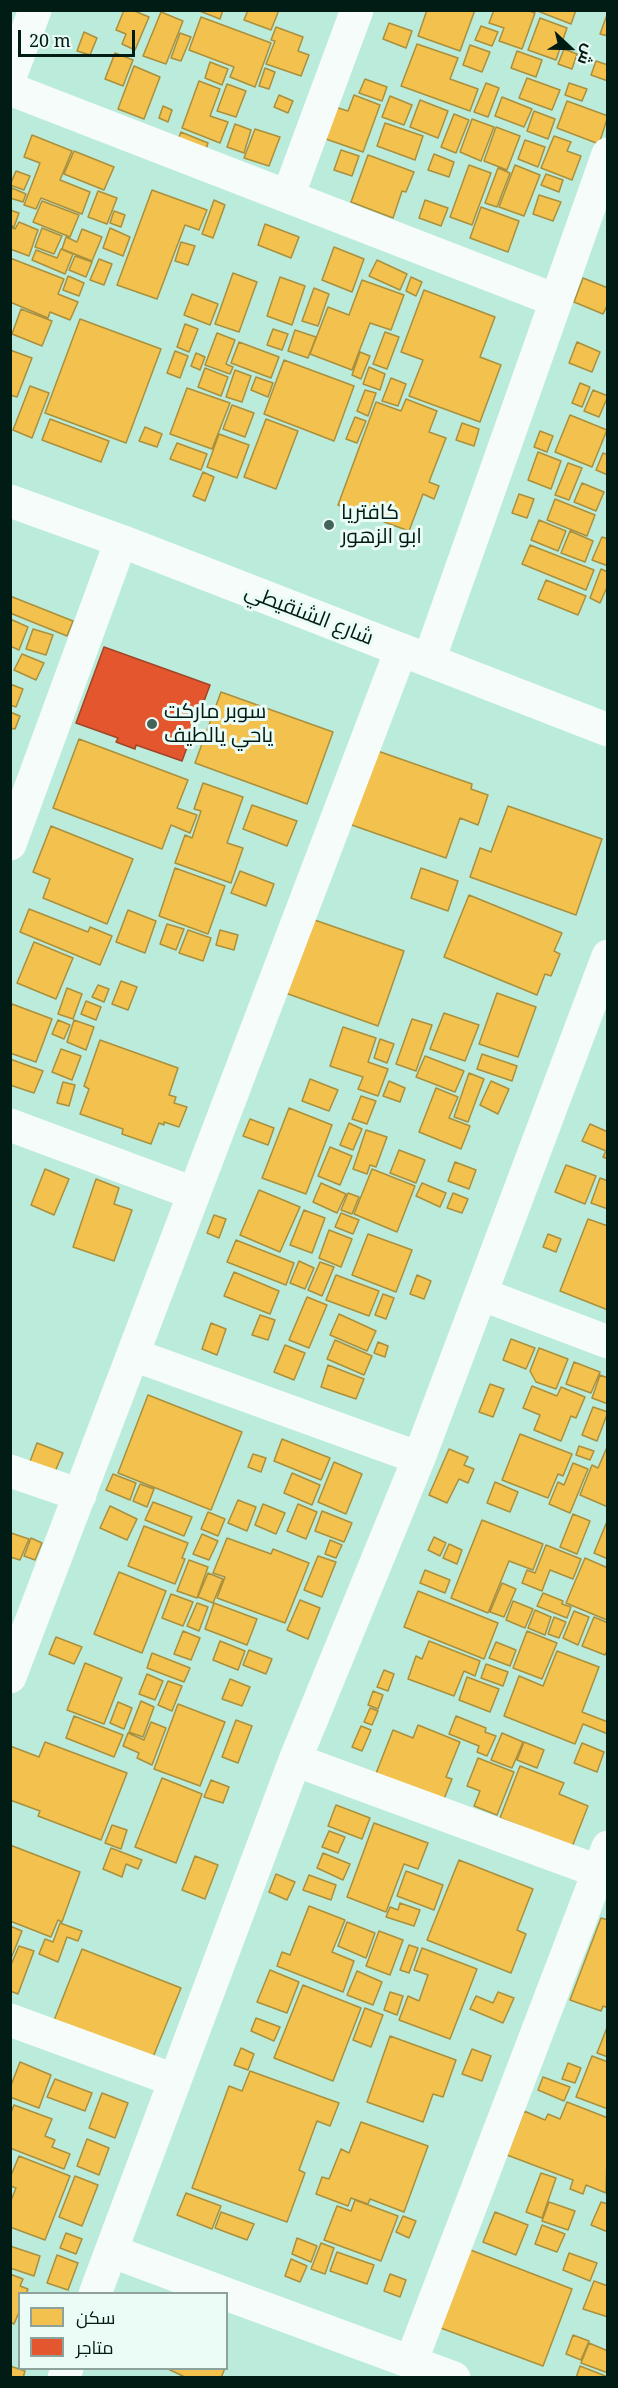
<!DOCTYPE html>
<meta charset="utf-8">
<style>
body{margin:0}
#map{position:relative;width:618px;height:2388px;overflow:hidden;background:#bbebdb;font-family:"Noto Serif",Cairo,serif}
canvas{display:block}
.frame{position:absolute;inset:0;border:12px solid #011c14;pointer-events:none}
.legend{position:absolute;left:18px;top:2292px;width:210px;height:78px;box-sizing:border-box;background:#ebfbf5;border:2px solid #8da29b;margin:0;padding:8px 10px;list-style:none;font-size:18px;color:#011c14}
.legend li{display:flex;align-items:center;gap:12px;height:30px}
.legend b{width:30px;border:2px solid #8da29b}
.north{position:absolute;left:540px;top:18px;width:60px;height:60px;-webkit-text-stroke:4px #ebfbf5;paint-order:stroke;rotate:112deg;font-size:16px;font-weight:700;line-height:24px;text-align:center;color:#011c14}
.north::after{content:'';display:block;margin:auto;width:21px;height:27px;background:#011c14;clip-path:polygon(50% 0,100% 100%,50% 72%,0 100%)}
.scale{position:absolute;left:18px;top:30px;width:117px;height:27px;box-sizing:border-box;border:3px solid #011c14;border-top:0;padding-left:8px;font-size:18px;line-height:21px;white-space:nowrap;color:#011c14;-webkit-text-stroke:4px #ebfbf5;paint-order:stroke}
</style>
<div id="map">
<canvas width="618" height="2388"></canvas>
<div class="frame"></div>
<ul class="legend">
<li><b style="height:16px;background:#f2c14e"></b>سكن</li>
<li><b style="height:16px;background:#e4572e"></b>متاجر</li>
</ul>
<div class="north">ش</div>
<div class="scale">20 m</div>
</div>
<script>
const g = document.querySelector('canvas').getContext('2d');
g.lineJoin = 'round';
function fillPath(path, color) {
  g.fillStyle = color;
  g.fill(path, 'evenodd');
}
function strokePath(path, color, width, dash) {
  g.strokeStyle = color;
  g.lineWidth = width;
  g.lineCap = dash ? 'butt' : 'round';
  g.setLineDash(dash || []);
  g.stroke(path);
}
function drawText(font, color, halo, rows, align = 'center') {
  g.font = font + ' "Noto Serif",Cairo,serif';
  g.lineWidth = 6;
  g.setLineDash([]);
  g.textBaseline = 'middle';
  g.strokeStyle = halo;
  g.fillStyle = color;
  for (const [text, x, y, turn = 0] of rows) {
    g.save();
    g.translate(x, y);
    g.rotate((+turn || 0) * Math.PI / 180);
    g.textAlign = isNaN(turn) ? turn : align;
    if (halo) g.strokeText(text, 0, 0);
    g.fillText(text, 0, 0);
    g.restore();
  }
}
const homes = new Path2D(`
 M124,10h8l17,7 -14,33 -13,-6 4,-10 -10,-4z
 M197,10h26l-3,9z
 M248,10h31l-8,20 -27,-10z
 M427,10h48l-15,41 -42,-15z
 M494,10h33l8,3 -13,36 -23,-8 5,-13 -15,-5z
 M535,10h41l-5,14z
 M161,12l22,9 -17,43 -23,-8z
 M608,12v24l-8,-2z
 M201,17l70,26 -16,44 -25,-10 4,-10 -45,-17z
 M540,18l27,10 -11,32 -28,-10z
 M389,23l23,8 -6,17 -23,-9z
 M481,26l17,6 -6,14 -17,-6z
 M276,27l27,10 -5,14 11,4 -8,21 -35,-12 9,-23 -4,-1z
 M84,32l13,6 -7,17 -13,-4z
 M180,33l11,4 -10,24 -10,-3z
 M417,44l41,14 -8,21 28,10 -8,22 -69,-25z
 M470,45l20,7 -8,20 -19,-7z
 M564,49l13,5 -5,15 -14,-5z
 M517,51l25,9 -6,17 -25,-9z
 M115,53l18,7 -10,26 -18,-7z
 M596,61l12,4v16l-17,-6z
 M210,62l18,7 -6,16 -17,-7z
 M134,66l26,11 -16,42 -26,-10z
 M265,68l10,4 -6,17 -10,-3z
 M527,78l33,12 -8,20 -33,-12z
 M365,79l22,8 -5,14 -23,-8z
 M199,81l21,8 -10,27 18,6 -8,21 -38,-15z
 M486,83l13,5 -11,29 -14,-5z
 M569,83l18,6 -5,12 -17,-6z
 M227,84l19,7 -10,26 -19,-6z
 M279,95l14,6 -5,12 -14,-6z
 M354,95l26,10 -17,47 -40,-14 12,-31 13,4z
 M390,96l22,9 -8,20 -22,-8z
 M502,97l30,12 -8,18 -29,-11z
 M420,100l28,11 -10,27 -28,-11z
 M567,101l41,15 -9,28 -42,-16z
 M163,106l9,4 -4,12 -9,-4z
 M534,111l21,8 -7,20 -21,-8z
 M454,114l15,6 -13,33 -15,-6z
 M472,119l22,8 -13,34 -21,-9z
 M385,123l38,13 -8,24 -38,-14z
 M235,124l16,6 -7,23 -17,-6z
 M496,127l24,9 -13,34 -23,-9z
 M255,129l25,8 -11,29 -25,-8z
 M181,132l27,11 -4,12 -28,-11z
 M32,135l40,16 -12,29 30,12 -8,22 -41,-16 -5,11 -12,-4 16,-42 -16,-6z
 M554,136l17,6 -4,9 14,5 -9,24 -31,-12z
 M525,140l20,7 -7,20 -20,-8z
 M341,150l18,6 -7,20 -18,-6z
 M74,151l40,16 -10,23 -40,-16z
 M434,154l20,8 -5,15 -21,-7z
 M368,155l46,17 -8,20 -4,-1 -9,27 -42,-16z
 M469,165l22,8 -19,52 -22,-8z
 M515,165l25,10 -16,41 -25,-9z
 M498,168l12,5 -13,34 -12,-4z
 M16,171l14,5 -6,14 -14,-5z
 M546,174l17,6 -4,12 -18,-7z
 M12,188l14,6 -3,8 -13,-4z
 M152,190l55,20 -8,20 -14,-5 -28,74 -40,-14z
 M98,191l19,7 -10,26 -19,-7z
 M539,195l22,7 -8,19 -20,-7z
 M214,200l11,5 -12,33 -11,-4z
 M425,200l23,8 -7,18 -22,-8z
 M42,201l37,14 -9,22 -37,-15z
 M481,207l38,14 -11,31 -38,-14z
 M10,210l9,3 -5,14 -4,-2z
 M114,211l11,4 -4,12 -11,-4z
 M19,222l19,8 -9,26 -19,-7v-22l5,2z
 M265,224l34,13 -8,21 -33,-13z
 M42,228l20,8 -8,18 -19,-7z
 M110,228l20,9 -7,19 -20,-8z
 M82,229l20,8 -10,24 -30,-12 4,-12 11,5z
 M181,242l14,4 -7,19 -13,-4z
 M334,247l30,12 -12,33 -30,-12z
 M61,249l12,5 -8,20 -33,-14 4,-10 21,8z
 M75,256l17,6 -6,15 -17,-7z
 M10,258l54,21 -6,15 20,8 -8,18 -20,-8 -2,6 -38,-16z
 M99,259l13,5 -8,21 -14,-5z
 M377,260l30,14 -7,16 -31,-14z
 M233,273l24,9 -18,50 -24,-8z
 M68,276l16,7 -5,13 -16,-6z
 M280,277l25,9 -13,39 -25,-9z
 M411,277l11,5 -6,14 -10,-5z
 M583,278l25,10v16l-5,10 -29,-12z
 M362,280l42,15 -13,35 -21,-7 -18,47 -42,-16 18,-47 21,8z
 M314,288l15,6 -11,32 -16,-5z
 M424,290l71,27 -15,40 21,8 -21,57 -71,-26 14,-36 -22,-8z
 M192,294l26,10 -8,21 -26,-10z
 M21,309l31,12 -10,25 -30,-12z
 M80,319l81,30 -35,94 -81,-30z
 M185,324l13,5 -9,23 -12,-5z
 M273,329l15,5 -6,16 -15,-5z
 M295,330l21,7 -8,21 -20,-7z
 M385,332l14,5 -12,32 -14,-5z
 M217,333l18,7 -9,24 7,3 -3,7 -25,-9z
 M239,342l40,15 -8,21 -40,-15z
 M577,342l23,10 -8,20 -23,-9z
 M10,350l22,8 -15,39 -7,-2z
 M175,351l13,5 -8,22 -13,-5z
 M360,352l10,4 -9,23 -9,-4z
 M196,353l9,4 -5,13 -9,-4z
 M284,360l70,26 -20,55 -70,-27z
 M369,367l16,7 -5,16 -17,-6z
 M205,368l23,9 -7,19 -23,-9z
 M235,370l16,6 -9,26 -16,-5z
 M256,377l17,6 -5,14 -17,-7z
 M391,378l15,6 -8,22 -16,-5z
 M580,383l10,4 -8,20 -10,-4z
 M30,386l19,7 -17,45 -19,-8z
 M187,388l43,15 -18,46 -42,-15z
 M365,390l11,3 -8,23 -11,-5z
 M593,390l15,6 -9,21 -15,-6z
 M406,399l31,12 -8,21 17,6 -17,44 10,4 -5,13 -11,-5 -14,37 -71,-26 38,-103 25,9z
 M232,405l22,8 -9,24 -22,-8z
 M570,415l37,15 -15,37 -37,-15z
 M355,417l11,4 -9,22 -11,-4z
 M50,419l59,22 -8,21 -59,-22z
 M266,419l32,12 -22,58 -32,-12z
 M462,423l17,6 -5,17 -18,-6z
 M145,427l17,7 -5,13 -18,-6z
 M540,431l13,5 -6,16 -13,-5z
 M219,434l30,11 -12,33 -30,-11z
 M177,443l30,11 -6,16 -31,-11z
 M538,452l23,9 -10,28 -23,-9z
 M603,453l5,2v20l-12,-5z
 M568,463l14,5 -13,32 -14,-5z
 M203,472l11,5 -9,24 -12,-5z
 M582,483l22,9 -8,19 -22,-9z
 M519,494l15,5 -7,19 -15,-5z
 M555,499l40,16 -8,21 -40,-16z
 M539,520l27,11 -8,20 -27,-11z
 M570,531l23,10 -8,21 -24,-9z
 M602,537l6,2v27l-16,-6z
 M530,545l64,25 -8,20 -64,-26z
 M601,569l7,3v13l-8,18 -10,-5z
 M546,580l40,16 -8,19 -40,-16z
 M10,596l63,25 -6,15 -57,-23z
 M10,619l18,8 -9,23 -9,-4z
 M33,629l20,6 -7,20 -20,-6z
 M22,654l22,9 -8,17 -22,-10z
 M10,684l13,5 -7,18 -6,-2z
 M221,692l112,40 -26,72 -112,-41z
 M10,712l10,4 -5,13 -5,-1z
 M79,739l109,41 -11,28 20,7 -7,18 -19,-8 -9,24 -109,-41z
 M372,749l100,35 -1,5 17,6 -10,30 -18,-7 -14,40 -100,-35z
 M203,783l40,14 -16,46 16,5 -12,35 -56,-20 10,-28 7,3 9,-27 -7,-2z
 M252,805l45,16 -10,25 -44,-17z
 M508,806l94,33 -26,76 -106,-38 10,-29 11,4z
 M51,826l82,33 -26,65 -64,-26 7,-19 -17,-7z
 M175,868l50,18 -17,48 -49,-18z
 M421,868l37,13 -10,30 -37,-13z
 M240,871l34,13 -8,22 -35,-13z
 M469,895l93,38 -8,18 6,3 -9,22 -6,-2 -8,21 -93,-38z
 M29,909l59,23 2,-5 22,9 -12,29 -80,-33z
 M128,910l28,11 -11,32 -29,-11z
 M303,916l101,35 -26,75 -101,-36z
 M167,924l17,5 -8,21 -16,-6z
 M188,930l23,8 -8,23 -24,-8z
 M220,930l18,5 -4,15 -18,-5z
 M34,942l39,16 -17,41 -39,-16z
 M121,981l16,6 -9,23 -16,-6z
 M98,985l11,4 -5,13 -12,-5z
 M67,988l15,6 -9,25 -15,-5z
 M497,993l39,14 -18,50 -39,-13z
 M86,1001l15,6 -5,13 -15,-6z
 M12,1004l40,15 -16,43 -26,-9v-44z
 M444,1013l35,12 -14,36 -35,-12z
 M412,1019l20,6 -16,46 -20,-7z
 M58,1020l12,5 -6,14 -12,-5z
 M74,1020l20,7 -8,23 -19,-8z
 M343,1027l33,11 -8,24 20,7 -10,27 -20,-7 5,-12 -33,-11z
 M380,1039l14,5 -7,19 -13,-5z
 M100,1040l78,28 -9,27 7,2 -2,6 13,4 -8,20 -15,-5v3l-5,-2 -8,21 -29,-10 1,-5 -43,-15 9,-25 -5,-3z
 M61,1049l20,7 -9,24 -20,-8z
 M482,1054l35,12 -5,15 -35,-12z
 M425,1056l39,15 -9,21 -39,-15z
 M10,1059l33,12 -9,22 -24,-8z
 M469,1073l15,6 -16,43 -14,-5z
 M310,1079l28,11 -9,21 -27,-10z
 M389,1081l16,7 -5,14 -17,-6z
 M491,1081l18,8 -11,25 -18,-9z
 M63,1082l12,3 -6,21 -12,-3z
 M436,1088l22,9 -9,21 21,8 -9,23 -42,-17z
 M361,1096l15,5 -9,23 -15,-5z
 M289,1108l43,17 -26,69 -44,-16z
 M250,1119l24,9 -6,17 -25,-9z
 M349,1123l13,6 -9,21 -13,-5z
 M590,1124l18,8v27l-5,-2 3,-6 -24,-10z
 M366,1130l21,7 -11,30 -6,-2 -3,9 -14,-5z
 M330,1147l22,9 -12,29 -22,-9z
 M399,1150l26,10 -9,23 -26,-10z
 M455,1162l21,8 -7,19 -21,-8z
 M566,1165l30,11 -11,28 -30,-12z
 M45,1169l24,10 -15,36 -23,-10z
 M372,1169l43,17 -18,46 -43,-18z
 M600,1178l8,3v28l-17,-6z
 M96,1179l23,9 -5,16 18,6 -18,51 -41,-14z
 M321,1183l25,11 -9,19 -24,-11z
 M422,1183l24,10 -6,14 -24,-11z
 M259,1190l41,17 -20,45 -40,-17z
 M348,1193l11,4 -7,17 -11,-4z
 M453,1193l15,6 -6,14 -15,-5z
 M304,1210l21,8 -13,35 -22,-8z
 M341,1213l18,7 -6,14 -18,-7z
 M214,1215l12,4 -7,19 -12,-5z
 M588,1219l20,7v84l-48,-19z
 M329,1230l23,9 -11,28 -22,-9z
 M368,1234l44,16 -16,42 -44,-17z
 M548,1234l13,5 -5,13 -13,-5z
 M236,1240l58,23 -8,22 -59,-23z
 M299,1261l15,7 -9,21 -15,-6z
 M320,1262l14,5 -12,29 -14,-6z
 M234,1272l45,19 -9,23 -46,-18z
 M336,1275l43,16 -10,25 -43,-16z
 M417,1275l14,6 -7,18 -14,-5z
 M383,1294l11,4 -8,21 -11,-4z
 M307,1297l20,8 -18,43 -20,-8z
 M339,1314l37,17 -9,20 -37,-16z
 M260,1315l15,5 -7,20 -16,-5z
 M211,1323l15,6 -9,26 -15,-6z
 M511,1339l24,9 -9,21 -23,-9z
 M335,1340l37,16 -8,19 -37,-16z
 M378,1342l10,4 -3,11 -11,-4z
 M285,1345l20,8 -11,27 -20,-8z
 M539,1348l29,11 -12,30 -20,-7 -6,-11z
 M574,1362l26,10 -9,21 -25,-9z
 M328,1365l36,14 -8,20 -35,-12z
 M600,1375l8,3v26l-16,-6z
 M490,1384l14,5 -11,28 -14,-5z
 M532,1386l25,10 4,-9 24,10 -9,21 -5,-2 -10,25 -27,-11 6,-15 -17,-7z
 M148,1395l94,37 -31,78 -93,-37z
 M593,1407l15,5 -11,29 -15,-6z
 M520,1434l52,20 -9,22 -5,-2 -10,24 -46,-18z
 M282,1439l48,19 -9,22 -47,-19z
 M37,1443l26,10 -9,21 -25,-10z
 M608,1445v62l-28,-12 12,-30 6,3z
 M579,1446l15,5 -4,9 -14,-5z
 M449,1449l19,8 -4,8 10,4 -6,14 -9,-4 -12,24 -18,-8z
 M253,1454l13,4 -5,14 -13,-5z
 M334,1462l28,12 -16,40 -28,-12z
 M573,1463l15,6 -18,44 -21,-9 9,-22 6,3z
 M292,1473l28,12 -8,20 -28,-12z
 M113,1474l23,9 -6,17 -24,-10z
 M495,1482l23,10 -8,20 -23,-9z
 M140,1484l14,5 -7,18 -14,-6z
 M238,1500l18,7 -9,24 -19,-8z
 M153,1502l39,15 -8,19 -39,-16z
 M263,1504l22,9 -9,21 -21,-9z
 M298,1504l19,8 -11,27 -19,-8z
 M110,1506l27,13 -10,21 -27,-12z
 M322,1511l30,12 -8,19 -29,-11z
 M208,1512l17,7 -7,17 -17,-7z
 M573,1514l17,7 -13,33 -17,-7z
 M608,1519v40l-14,-6z
 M482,1520l61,24 -10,26 -24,-9 -21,52 -37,-15z
 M144,1526l44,17 -6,15 3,1 -10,25 -47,-18z
 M11,1533l18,6 -9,21 -10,-3z
 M202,1534l16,7 -9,19 -16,-6z
 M434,1537l12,6 -6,13 -12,-6z
 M31,1538l11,5 -7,17 -11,-4z
 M227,1538l44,16 2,-5 36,14 -24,60 -68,-25 8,-21 -12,-4z
 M330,1540l12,5 -6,13 -11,-4z
 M449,1544l13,6 -5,14 -14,-6z
 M546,1545l35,14 -8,20 -23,-9 -8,21 -20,-8 5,-13 8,3z
 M318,1556l18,6 -14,35 -18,-7z
 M585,1558l23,10 -1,52 -41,-17z
 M189,1560l19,7 -11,31 -20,-7z
 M425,1570l25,10 -5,13 -25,-10z
 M119,1572l47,19 -24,62 -48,-19z
 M208,1573l15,6 -10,24 -15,-6z
 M502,1583l14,6 -12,28 -14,-5z
 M418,1591l80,32 -14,36 -80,-32z
 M543,1593l20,8 -1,3 9,3 -4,11 -30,-12z
 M171,1594l22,8 -10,24 -21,-8z
 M300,1600l20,8 -12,31 -21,-9z
 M513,1601l20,8 -8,19 -19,-8z
 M197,1603l11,4 -9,24 -12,-5z
 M214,1603l43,16 -10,26 -42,-16z
 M535,1610l16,7 -6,18 -17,-7z
 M574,1611l15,6 -11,28 -15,-7z
 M554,1617l12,5 -7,16 -11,-4z
 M594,1617l14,6v26l-3,6 -23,-9z
 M183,1631l17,7 -9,22 -17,-6z
 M527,1631l30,12 -15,36 -29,-11z
 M56,1637l26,10 -8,17 -25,-10z
 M220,1641l25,10 -7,19 -25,-10z
 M429,1641l51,20 -5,15 -11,-5 -10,25 -46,-17 8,-23 6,3z
 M496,1642l20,8 -6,16 -21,-8z
 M249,1650l23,9 -6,15 -23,-9z
 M557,1651l42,16 -17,45 26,10v12l-25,-10 -8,20 -71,-28 15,-40 24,10z
 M152,1653l38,15 -6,14 -37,-14z
 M85,1663l37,15 -18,46 -37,-14z
 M486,1664l22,8 -5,14 -22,-8z
 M384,1670l10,4 -6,17 -11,-4z
 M147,1674l16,7 -8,19 -16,-6z
 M467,1677l32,12 -9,23 -31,-12z
 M230,1679l20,8 -8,19 -20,-7z
 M168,1681l14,5 -10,25 -14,-6z
 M373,1691l10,4 -5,14 -10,-4z
 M141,1701l13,6 -11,30 -14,-5z
 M118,1702l14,6 -8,21 -14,-6z
 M178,1704l47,18 -25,64 -46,-17z
 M370,1708l8,3 -6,14 -8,-3z
 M74,1716l49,19 -9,22 -48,-19z
 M456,1716l30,12 -1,4 11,4 -9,20 -10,-4 2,-6 -30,-12z
 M236,1720l16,6 -14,37 -16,-6z
 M151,1722l15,6 -14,37 -15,-7 2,-5 -16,-7 5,-13 16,7z
 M418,1725l42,17 -14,35 6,2 -12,30 -65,-33 18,-46 20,8z
 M361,1726l10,4 -9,21 -10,-4z
 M502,1733l21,9 -11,26 -21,-8z
 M45,1742l82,31 -26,67 -63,-24 2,-5 -30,-11v-54l29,11z
 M524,1742l20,8 -7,18 -20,-8z
 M582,1743l22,9 -7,20 -23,-9z
 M478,1758l36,14 -17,43 -23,-9 6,-15 -13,-5z
 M520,1766l44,17 -5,11 29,12 -16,41 -72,-29z
 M162,1778l40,16 -26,69 -41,-16z
 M211,1780l18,7 -6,16 -19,-6z
 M336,1805l34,13 -8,21 -34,-13z
 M374,1823l54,20 -10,26 -14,-5 -18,48 -39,-15z
 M112,1825l15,5 -6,19 -16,-6z
 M329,1831l16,6 -7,16 -16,-6z
 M10,1845l70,27 -18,50 -4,-2 -7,17 -41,-16z
 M111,1848l31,12 -4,9 -12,-5 -4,13 -19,-8z
 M323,1853l27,11 -7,16 -26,-12z
 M195,1856l23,9 -13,34 -23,-9z
 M459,1860l74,29 -16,41 9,4 -15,39 -84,-33z
 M406,1871l37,14 -9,25 -37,-14z
 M276,1874l19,8 -8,18 -18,-8z
 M309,1875l27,10 -5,15 -28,-10z
 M400,1903l20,7 -6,16 -28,-9 4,-10 8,3z
 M309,1906l36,14 -13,32 22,9 -11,31 -66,-26 5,-14 8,3z
 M601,1918l7,2v88l-5,-2 -2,5 -31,-11z
 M347,1922l28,11 -9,25 -28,-12z
 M60,1923l22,8 -4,10 -11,-4 -9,25 -19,-8 6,-15 8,3z
 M10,1926l12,5 -12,30z
 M379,1931l24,9 -13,35 -24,-9z
 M409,1945l9,3 -9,25 -9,-3z
 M19,1946l15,5 -16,43 -8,-3v-24z
 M422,1948l55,21 -27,70 -51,-19 9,-24 11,5 9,-26 -14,-5z
 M82,1949l99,39 -32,79 -98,-39z
 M270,1970l29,12 -12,31 -30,-11z
 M357,1971l25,11 -9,23 -26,-10z
 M303,1985l58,23 -28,73 -59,-23z
 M390,1992l13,4 -6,19 -13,-5z
 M498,1992l16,6 -11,25 -33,-14 6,-13 17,7z
 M365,2008l18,7 -12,32 -18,-7z
 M256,2018l24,9 -6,14 -23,-10z
 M608,2025v32l-11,-4z
 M390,2036l66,24 -13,37 -10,-3 -10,28 -56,-20z
 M241,2048l13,6 -6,16 -14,-5z
 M472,2049l19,7 -9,25 -20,-7z
 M592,2056l16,6v47l-32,-12z
 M20,2062l31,13 -12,33 -29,-11v-9z
 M568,2063l13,5 -6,15 -13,-4z
 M250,2071l89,32 -9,23 -13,-5 -18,49 6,3 -18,49 -95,-34 37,-102 13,5z
 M543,2077l27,10 -6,14 -26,-11z
 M55,2079l37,14 -7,18 -38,-14z
 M102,2093l26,10 -13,35 -26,-10z
 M567,2102l41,16 -2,75 -20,-8 -3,9 -13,-5 3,-9 -66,-25 17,-44 21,9 3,-6 12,5z
 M14,2105l38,14 -7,17 10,4 -3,7 18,7 -6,15 -54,-21v-33z
 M361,2122l67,24 -24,66 -34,-13 -2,5 -17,-6 -3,8 -32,-12 6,-17 7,2 12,-30 8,4z
 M87,2139l22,9 -10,27 -22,-9z
 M19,2156l51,20 -25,64 -35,-13v-24l6,-15 -6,-2v-8z
 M541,2173l15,5 -14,40 -16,-6z
 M75,2176l23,9 -16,41 -23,-9z
 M186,2193l35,13 -9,23 -35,-14z
 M355,2200l43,16 -17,45 -57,-21 13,-34 14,5z
 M549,2202l26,9 -7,19 -26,-9z
 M601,2202l7,2v28l-17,-7z
 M221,2212l33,12 -7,16 -32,-12z
 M495,2212l33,13 -12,30 -33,-13z
 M403,2216l13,5 -7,17 -13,-6z
 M542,2225l23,9 -8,18 -22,-8z
 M66,2233l16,6 -6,15 -16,-6z
 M297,2238l20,8 -6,16 -19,-8z
 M321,2243l13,5 -9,26 -14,-5z
 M10,2246l30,10 -6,20 -24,-8z
 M468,2249l104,40 -29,77 -105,-39z
 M337,2252l37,13 -7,19 -37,-13z
 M569,2253l28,10 -7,18 -27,-11z
 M57,2255l21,8 -10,27 -21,-7z
 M291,2259l16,7 -7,16 -15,-6z
 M10,2274l13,5 -3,7 8,3 -2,5h-6v16l-6,14 -4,-2z
 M390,2274l16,6 -6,17 -16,-6z
 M594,2281l14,5v31l-25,-8z
 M573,2335l16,6 -8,19 -15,-6z
 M589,2343l19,8v22l-27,-10z
 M10,2366l15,5 -2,7h-13z
 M580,2366l28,11v1h-32z
 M166,2368h59l-4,10h-34z`);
const shops = new Path2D(`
 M104,647l106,38 -28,76 -46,-16 -1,4 -19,-7 2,-4 -42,-15z`);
const minor = new Path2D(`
 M10,77l25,-67
 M10,89l545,211
 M288,196l69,-186
 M10,501l111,40 487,189
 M429,660l179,-506
 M10,844l111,-303
 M10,1125l183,68
 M481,1294l127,48
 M134,1355l285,103
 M10,1471l70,24
 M10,1677l391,-1027
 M295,1760l313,115
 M10,2020l164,60
 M111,2251l115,43
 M95,2294l200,-534 124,-302 189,-502
 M226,2294l228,84
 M411,2362l197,-515
 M64,2378l3,-10`);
const markers = [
 [329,525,6,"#42645a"],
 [152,724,6,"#42645a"]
];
const poiNames = [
 ["كافتريا",341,513],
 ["ابو الزهور",341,537],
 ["سوبر ماركت",164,712],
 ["ياحي يالطيف",164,736]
];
const streetNames = [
 ["شارع الشنقيطي",309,615,21]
];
fillPath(homes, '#f2c14e');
strokePath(homes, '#aa903d', 1.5);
fillPath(shops, '#e4572e');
strokePath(shops, '#a04526', 1.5);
strokePath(minor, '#f5fcfa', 33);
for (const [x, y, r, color] of markers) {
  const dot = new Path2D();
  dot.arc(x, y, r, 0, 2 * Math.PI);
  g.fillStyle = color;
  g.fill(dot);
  strokePath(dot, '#ebfbf5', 2);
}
drawText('21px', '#011c14', '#ebfbf5', poiNames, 'left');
drawText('21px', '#011c14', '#ebfbf5', streetNames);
</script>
